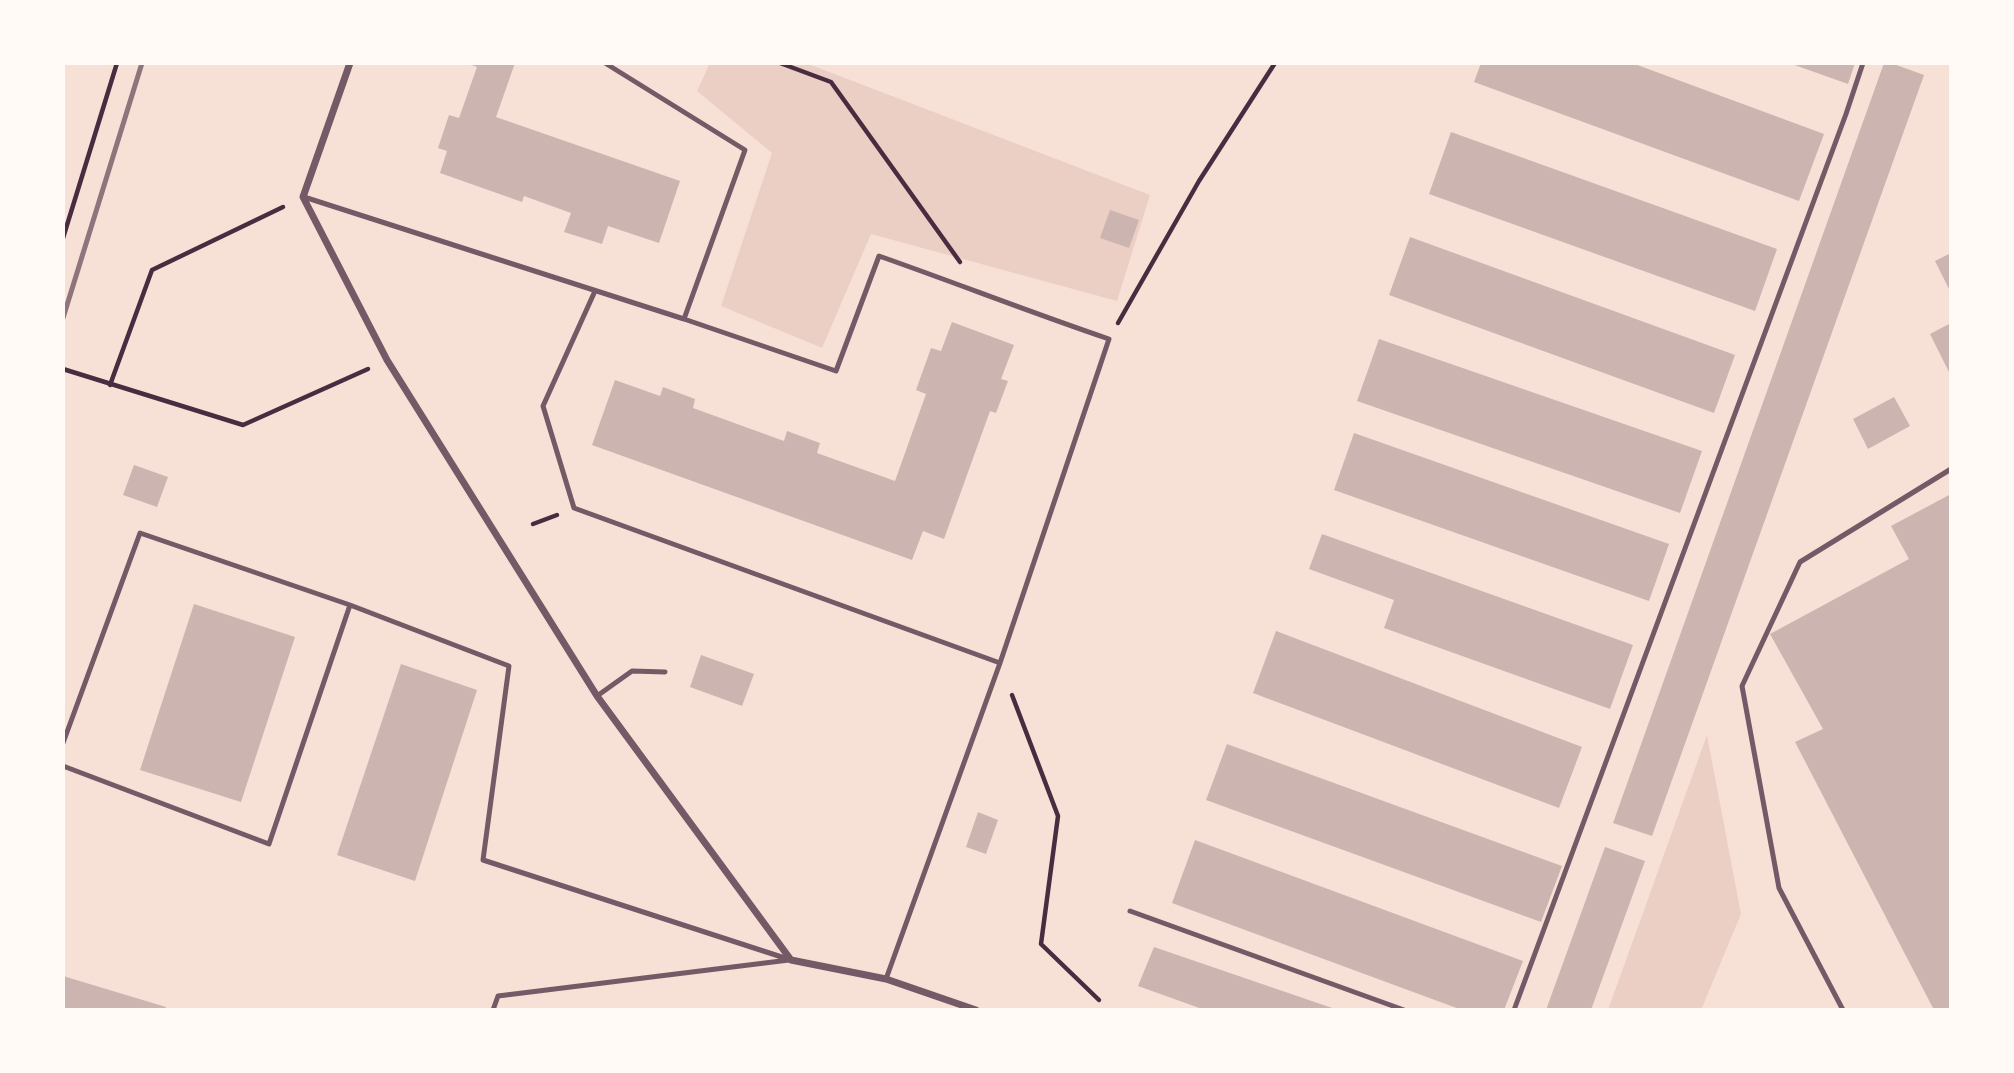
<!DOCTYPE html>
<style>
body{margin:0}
#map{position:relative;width:2014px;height:1073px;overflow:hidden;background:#f7e1d7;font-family:"Alegreya Sans",sans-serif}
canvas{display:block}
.frame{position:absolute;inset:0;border:65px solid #fffaf5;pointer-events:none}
</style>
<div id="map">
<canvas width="2014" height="1073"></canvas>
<div class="frame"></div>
</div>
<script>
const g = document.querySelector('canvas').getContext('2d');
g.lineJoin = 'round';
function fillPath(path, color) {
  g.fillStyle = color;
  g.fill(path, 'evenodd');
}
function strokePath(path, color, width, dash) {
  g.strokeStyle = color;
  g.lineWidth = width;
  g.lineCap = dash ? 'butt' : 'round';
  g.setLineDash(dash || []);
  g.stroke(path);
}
const green = new Path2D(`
 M710,63h96l344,132 -33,106 -246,-67 -49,114 -101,-42 51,-153 -75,-62z
 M1707,735l34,179 -40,96h-93z`);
const building = new Path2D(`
 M466,63h49l-19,54 184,64 -21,62 -51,-17 -6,18 -38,-12 7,-19 -47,-17 -2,6 -82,-29 7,-22 -9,-3 11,-33 10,3 18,-51z
 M1481,63h151l192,71 -25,67 -325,-119z
 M1789,63h66l-7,21z
 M1884,63h7l33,12 -272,761 -39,-13z
 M1451,132l326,117 -22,62 -326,-117z
 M1110,210l29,10 -10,28 -29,-10z
 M1410,237l325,118 -21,58 -325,-118z
 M1951,253v40l-16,-32z
 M952,322l62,23 -13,34 7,2 -12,32 -6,-2 -46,128 -21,-8 -11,29 -320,-115 23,-65 45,16 3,-9 32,12 -2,9 91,33 3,-10 33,12 -3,10 78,28 31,-87 -10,-4 15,-42 10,3z
 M1951,323v53l-21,-42z
 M1379,339l323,112 -22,62 -323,-112z
 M1894,397l16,29 -42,23 -15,-30z
 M1354,433l315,111 -20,57 -315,-111z
 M134,465l34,12 -11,30 -34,-12z
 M1951,494v516h-17l-139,-268 28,-13 -53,-95 139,-75 -18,-33z
 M1322,534l311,111 -23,64 -226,-81 10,-28 -85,-31z
 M194,604l101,33 -54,165 -101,-32z
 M1276,631l306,116 -23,61 -306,-115z
 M701,655l53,19 -12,32 -52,-19z
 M401,664l76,26 -62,191 -78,-26z
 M1227,744l335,122 -21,56 -335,-122z
 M978,812l20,8 -12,34 -20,-7z
 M1195,840l328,121 -19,49h-42l-290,-107z
 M1605,847l40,14 -54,149h-45z
 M1154,947l184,63h-133l-67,-24z
 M63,976l103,31 -1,3h-102z`);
const path = new Path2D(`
 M780,63l51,19 129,180
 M63,238l54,-175
 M1118,323l81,-142 76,-118
 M63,369l180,56 125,-56
 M110,385l42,-115 131,-63
 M533,524l24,-9
 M1012,695l46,121 -17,128 58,56`);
const service = new Path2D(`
 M605,63l140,87 -61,169 152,52 43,-115c77,27 153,57 230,83l-109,324 -114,316
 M304,197l380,122
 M595,291l-52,115 31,102 426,155
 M597,696l35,-25 33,1
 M63,743l77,-210 210,72 159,61 -26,194 308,100
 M63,766l206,78 81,-239
 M1130,911l274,99
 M493,1010l5,-14 291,-36
 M1514,1010l332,-896 17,-51
 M1843,1010l-64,-122 -37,-202 58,-124 151,-93`);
const minor = new Path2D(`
 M350,63l-47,134 84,163 210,336 194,264 95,19 90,31`);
const rail = new Path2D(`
 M63,318l79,-255`);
fillPath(green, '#ebcfc5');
fillPath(building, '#ccb4b1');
strokePath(path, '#4a2c40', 4.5);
strokePath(service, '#755966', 5);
strokePath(minor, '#755966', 7);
strokePath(rail, '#8f747c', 5);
</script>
